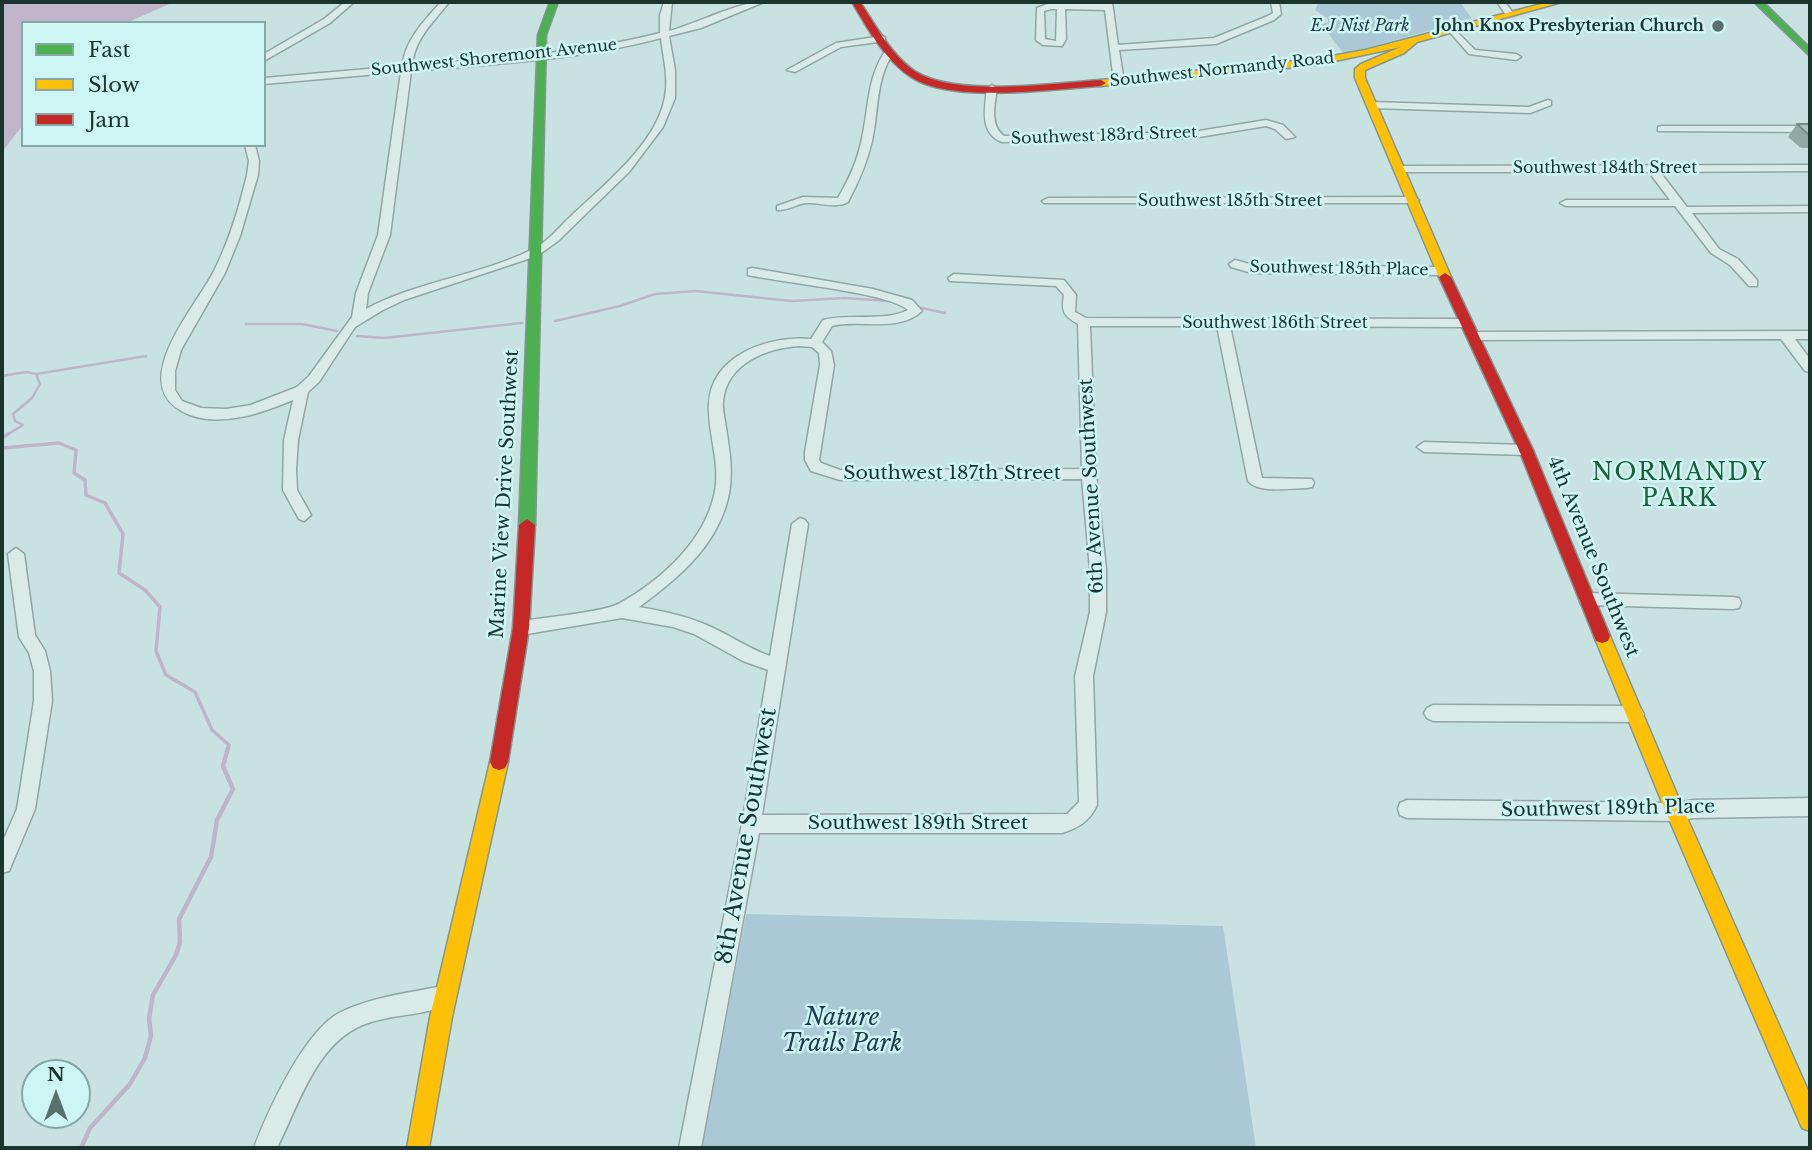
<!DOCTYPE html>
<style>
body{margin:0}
#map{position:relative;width:1812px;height:1150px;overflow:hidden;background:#c8e2e1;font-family:"Libre Baskerville",serif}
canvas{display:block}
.frame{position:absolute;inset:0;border:4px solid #1b342d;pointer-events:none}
.legend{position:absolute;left:21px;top:21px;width:245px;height:126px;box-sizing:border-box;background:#ccf5f3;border:2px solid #85a8a4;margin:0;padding:9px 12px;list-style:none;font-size:21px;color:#1b342d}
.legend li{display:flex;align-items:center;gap:14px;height:35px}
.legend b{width:35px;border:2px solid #85a8a4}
.north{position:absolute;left:21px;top:1059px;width:70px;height:70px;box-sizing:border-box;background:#ccf5f3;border:2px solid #85a8a4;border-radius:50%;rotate:0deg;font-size:19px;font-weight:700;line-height:28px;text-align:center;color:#1b342d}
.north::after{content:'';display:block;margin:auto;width:24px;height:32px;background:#58716c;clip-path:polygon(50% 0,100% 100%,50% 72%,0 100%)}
</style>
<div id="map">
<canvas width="1812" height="1150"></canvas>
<div class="frame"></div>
<ul class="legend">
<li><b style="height:9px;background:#4caf50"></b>Fast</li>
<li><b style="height:9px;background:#ffc107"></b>Slow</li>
<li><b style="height:9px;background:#c62828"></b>Jam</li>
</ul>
<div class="north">N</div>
</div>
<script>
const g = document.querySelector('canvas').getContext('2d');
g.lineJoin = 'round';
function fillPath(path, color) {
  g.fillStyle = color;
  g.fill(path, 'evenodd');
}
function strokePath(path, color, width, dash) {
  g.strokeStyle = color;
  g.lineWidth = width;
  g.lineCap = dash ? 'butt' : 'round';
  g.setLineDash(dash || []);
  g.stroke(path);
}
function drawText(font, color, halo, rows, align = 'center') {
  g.font = font + ' "Libre Baskerville",serif';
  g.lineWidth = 5;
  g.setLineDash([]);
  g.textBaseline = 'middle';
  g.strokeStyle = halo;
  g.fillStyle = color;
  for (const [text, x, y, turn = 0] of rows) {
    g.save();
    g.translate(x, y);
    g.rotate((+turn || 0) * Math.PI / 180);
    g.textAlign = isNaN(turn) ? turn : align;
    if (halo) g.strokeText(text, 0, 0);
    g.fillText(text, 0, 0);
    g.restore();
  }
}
const green = new Path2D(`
 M1319,2h141l12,17 -128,35 -17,-22 -9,-7 2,-3 8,1v-4l-13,-9z
 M746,914l477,12 33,222h-554z`);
const water = new Path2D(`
 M2,2h172l-48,21h-103v102l-21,27z`);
const streamFar2 = new Path2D(`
 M917,307l28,6
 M555,321l65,-15 35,-12 41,-3 95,10 54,-3 44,3
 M246,324h56l35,7
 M357,336l27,2 138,-15
 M36,374l110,-18
 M2,376l24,-4 10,2 4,10 -8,14 -19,16 2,7 8,4 -18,11`);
const streamFar1 = new Path2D(`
 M2,438l6,-4
 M2,448l57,-5 17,7 -2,23 11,7 1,15 19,8 18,31 -4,39 26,17 15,17 -4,44 10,24 29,17 17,38 17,15 -1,4`);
const stream = new Path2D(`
 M81,1148l9,-20 40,-44 15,-26 6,-22 -2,-18 4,-23 23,-40 4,-13 -1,-23 32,-62 6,-37 16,-31 -10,-23 5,-18`);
const street = new Path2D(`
 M345,2h9l-24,21 -66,38v-7l60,-35z
 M441,2h8c-16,21 -34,36 -37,63 83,-7 167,-11 248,-32v-18l4,-13h8l-3,29c27,-7 71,-30 95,-29l-63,26 -32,8 6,34v28l-12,29 -34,45 -71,69 -21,15 -133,44 -21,10 -28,17 -36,55 -11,10 -10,48 -2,29 1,21 14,25 -7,6 -5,-2 -16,-29 1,-50 9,-40c-31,13 -70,27 -103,15 -68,-27 4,-105 24,-144 15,-30 25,-63 33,-96l2,-14 -4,-16h10l4,16 -1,14 -18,61 -15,37 -44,77 -6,21v19l7,11 19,7 25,1 25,-4 46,-18 12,-11 43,-59 4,-24 22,-58 23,-163 -137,12v-6l138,-12c4,-27 21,-44 39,-64zM661,38c2,20 8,39 4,59 -8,46 -61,88 -94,119 -13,12 -24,27 -40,34 -53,26 -113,31 -165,59l2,-16 22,-58 21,-164c84,-7 168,-11 250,-33z
 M1104,2h8l6,43 96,-7 54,-22 5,-3 -2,-11h8l2,12 -7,6 -58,24 -97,6 5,32 -5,3 -5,-3 -9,-72 -40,-1 1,30 -4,7 -19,-1 -7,-5 1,-32 13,-5 54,1zM1051,9h6l-1,32 -11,-2 -1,-28z
 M1497,2h8l8,11 -1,2h-6z
 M1452,27l23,23 41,4 5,3 -5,3 -47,-6 -21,-24z
 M882,36l3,1v4l-44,6 -46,25 -8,-2 49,-27z
 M886,50l8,2c-19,27 -15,58 -22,89 -5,22 -14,42 -24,61 -12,7 -29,0 -42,1 -10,1 -18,8 -29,7v-4l26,-9 35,1c11,-19 20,-38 24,-60 7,-31 5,-61 24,-88z
 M992,85l5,3c-2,16 -8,37 7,48l189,-4 73,-12 17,5 12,12 -9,2 -11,-10 -9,-3 -73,12 -191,4c-23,-9 -17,-34 -15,-54z
 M1548,100l3,1v4l-21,8 -158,-5 -5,-3 5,-3 157,5z
 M1662,126h148v6l-152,-1v-4z
 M1810,165v6l-150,1 27,35 123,-1v6l-118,1 27,36 19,10 19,21v6h-8l-19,-21 -19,-12 -36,-47h-109l-6,-3 6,-3h104l-21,-28h-249l-5,-3 5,-3z
 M1048,198l365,-1 6,3 -6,3h-369l-2,-2z
 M1235,260l18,5 189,2 6,4 -6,4 -190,-2 -21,-6 -2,-3z
 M752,268l121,21 39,11 10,11c-23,22 -62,8 -90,15l-10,16 9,9 3,14 -15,95 2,3 19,7 242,-1 -4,-145c-14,-8 -17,-12 -14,-29l-8,-9 -106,-5 -2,-3 6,-4 110,6 12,15 -1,17 11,6 381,1 6,4 -6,4 -237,-1 32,152 50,1 2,4 -2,4 -5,1c-17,0 -48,6 -59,-7l-31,-155h-127l6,148 10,95v43l-13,64 4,129c-7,16 -19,23 -35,28h-303l-58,315h-22l63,-324 26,-154 -25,-9 -49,-27 -21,-7 -51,-9 -101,17 -6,-2 -2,-5 2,-5 6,-2c20,-3 85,-9 99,-18 38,-21 79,-57 92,-100 12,-36 -5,-66 -3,-100 3,-49 62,-68 102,-64l12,-19c26,-7 62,2 85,-10 -17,-17 -130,-28 -160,-35v-6zM799,346l13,1 7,6 1,12 -15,87v8l6,11 29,9 242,-1 8,90v43l-15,64 4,126 -12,12 -305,1 46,-291 -3,-4 -5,-2 -8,6 -22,132c-23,-8 -43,-23 -66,-32 -21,-9 -43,-13 -65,-17 37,-27 75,-58 88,-105 7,-24 3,-50 -1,-74 -1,-9 -4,-19 -3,-27 4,-38 44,-53 76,-55z
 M1810,331v8h-15l15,20v13l-5,-1 -24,-32 -307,1 -6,-4 6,-4z
 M1424,442l102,3 7,5 -7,5 -102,-3 -7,-5z
 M16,548l8,6 11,81 10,16 5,20 2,30 -17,108 -26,62 -7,2v-30l15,-34 17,-108v-30l-5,-18 -10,-16 -11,-83z
 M1587,593l146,4 6,1 2,5 -2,5 -6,1 -146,-4 -6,-1 -2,-5 2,-5z
 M1433,705l202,1 6,3 3,5 -3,5 -6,3 -202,-1 -6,-3 -3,-5 3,-5z
 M1810,798v18l-116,2 -19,3 -268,-3 -7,-3 -2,-6 2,-6 7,-3 268,3 19,-3z
 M443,986l7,4 4,7 -4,7c-24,11 -53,10 -79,18 -54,16 -71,81 -94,126h-23c13,-36 50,-116 85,-135 32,-16 69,-20 104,-27z`);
const fast = new Path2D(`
 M550,2h8l-12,33 -11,490 -8,6 -8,-6 19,-490z
 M1754,2h9l47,46v8z`);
const slow = new Path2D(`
 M1549,2h13l-145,40 -13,11 -39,17v8l86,199 -6,4 -6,-4 -84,-199v-9l6,-5 40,-17 -85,18 -215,21 -5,-3 5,-3 215,-21 49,-9z
 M1602,629l6,2 2,5 74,175 126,284v36l-8,-3 -136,-316 -72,-176 2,-5z
 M499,754l6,2 3,6 -56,255 -23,131h-22l23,-131 60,-255 3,-6z`);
const jam = new Path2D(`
 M852,2h8c16,24 30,51 53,68 39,28 141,13 188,10l5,3 -5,3c-49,3 -149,18 -190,-9 -26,-17 -44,-49 -59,-75z
 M1445,273l6,4 82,173 77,186 -2,5 -6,2 -6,-2 -2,-5 -75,-186 -80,-173z
 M527,519l8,6 -6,103 -21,134 -3,6 -6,2 -6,-2 -3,-6 23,-134 6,-103z`);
const wall = new Path2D(`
 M1797,124h13v24h-9l-13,-11z`);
const building = new Path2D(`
 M1797,124h13v12z`);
const markers = [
 [1718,26,7,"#58716c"]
];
const farParknames = [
 ["E.J Nist Park",1360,26]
];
const farPoinames = [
 ["John Knox Presbyterian Church",1704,26]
];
const farStreetnames = [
 ["Southwest Shoremont Avenue",494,58,-6],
 ["Southwest Normandy Road",1222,70,-6],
 ["Southwest 183rd Street",1104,136,-2],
 ["Southwest 184th Street",1605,168],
 ["Southwest 185th Street",1230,201],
 ["Southwest 185th Place",1339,269,1],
 ["Southwest 186th Street",1275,323]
];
const streetNames = [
 ["Southwest 187th Street",952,474],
 ["6th Avenue Southwest",1092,486,-93],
 ["Marine View Drive Southwest",505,494,-87],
 ["4th Avenue Southwest",1593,557,68],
 ["Southwest 189th Place",1608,809,-1],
 ["Southwest 189th Street",918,824]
];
const quarterNames = [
 ["NORMANDY",1680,474],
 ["PARK",1680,500]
];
const nearStreetnames = [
 ["8th Avenue Southwest",747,836,-80]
];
const nearParknames = [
 ["Nature",842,1019],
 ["Trails Park",842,1045]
];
fillPath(green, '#aac9d4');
fillPath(water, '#c0b4c8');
strokePath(streamFar2, '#c0b4c8', 2.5);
strokePath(streamFar1, '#c0b4c8', 3.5);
strokePath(stream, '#c0b4c8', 4.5);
strokePath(street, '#92a6a4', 3);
strokePath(fast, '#829693', 3);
strokePath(slow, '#829693', 3);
strokePath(jam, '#829693', 3);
fillPath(street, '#d9eae9');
fillPath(fast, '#4caf50');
fillPath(slow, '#ffc107');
fillPath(jam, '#c62828');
fillPath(wall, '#91a9a4');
fillPath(building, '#a9c5bf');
strokePath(building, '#768a86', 2);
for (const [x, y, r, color] of markers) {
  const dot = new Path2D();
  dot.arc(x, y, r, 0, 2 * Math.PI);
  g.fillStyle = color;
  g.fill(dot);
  strokePath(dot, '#ccf5f3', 2.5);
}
drawText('italic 16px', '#223950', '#ccf5f3', farParknames);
drawText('bold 16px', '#1b342d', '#ccf5f3', farPoinames, 'right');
drawText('16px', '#1b342d', '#ccf5f3', farStreetnames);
drawText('19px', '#1b342d', '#ccf5f3', streetNames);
g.letterSpacing = '2px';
drawText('23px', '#1b603b', '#ccf5f3', quarterNames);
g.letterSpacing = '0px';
drawText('23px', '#1b342d', '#ccf5f3', nearStreetnames);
drawText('italic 23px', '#223950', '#ccf5f3', nearParknames);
</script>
